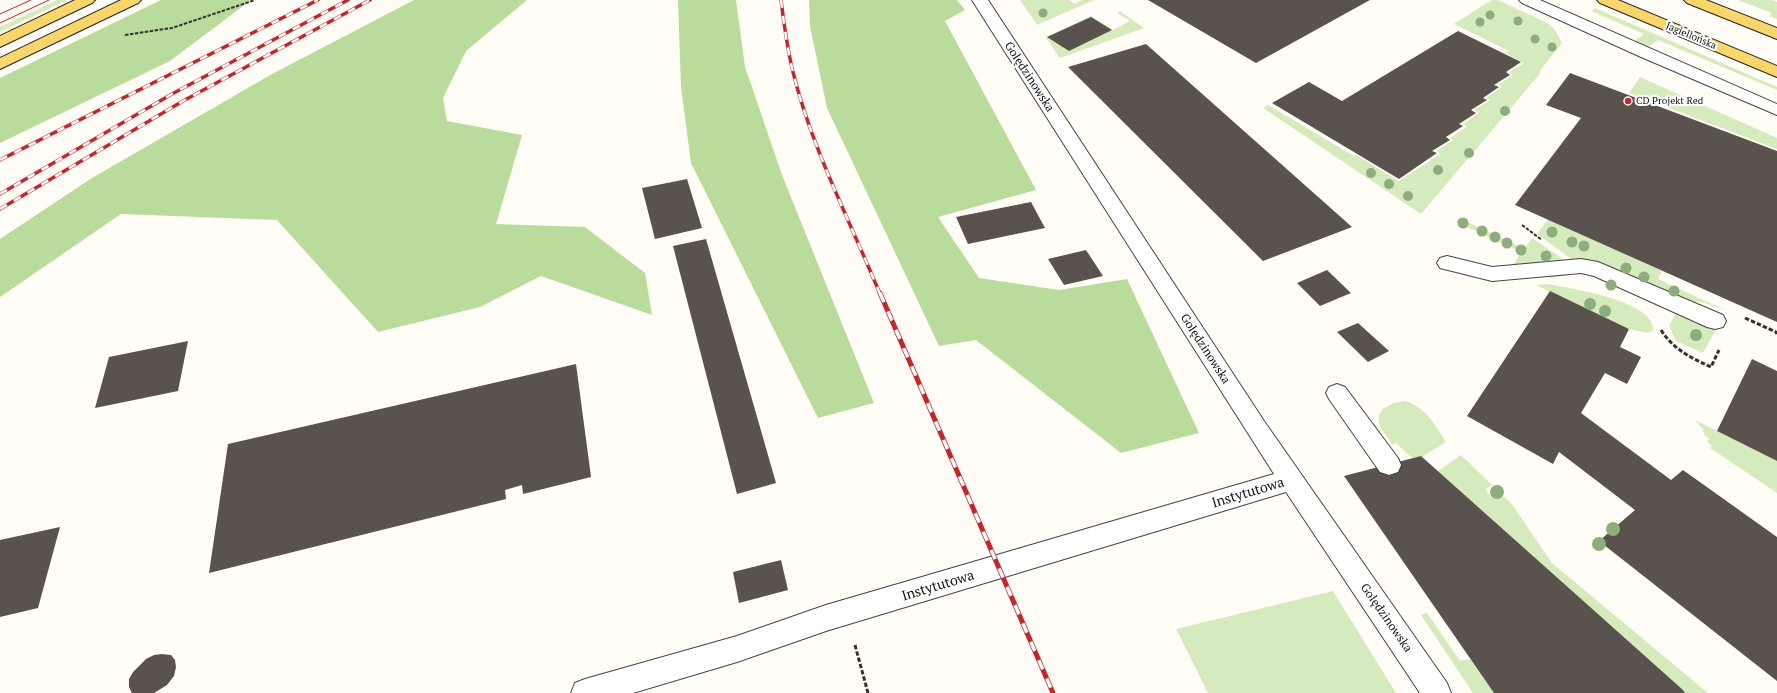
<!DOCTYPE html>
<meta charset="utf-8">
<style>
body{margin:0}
canvas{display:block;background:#fffdf5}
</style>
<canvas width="1777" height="693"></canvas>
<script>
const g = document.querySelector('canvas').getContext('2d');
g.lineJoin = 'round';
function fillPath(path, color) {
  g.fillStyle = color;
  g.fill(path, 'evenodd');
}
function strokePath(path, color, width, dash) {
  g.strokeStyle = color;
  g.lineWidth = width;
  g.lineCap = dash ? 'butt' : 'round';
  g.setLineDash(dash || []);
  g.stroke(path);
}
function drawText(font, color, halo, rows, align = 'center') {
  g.font = font + ' "PT Serif",serif';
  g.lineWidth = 4;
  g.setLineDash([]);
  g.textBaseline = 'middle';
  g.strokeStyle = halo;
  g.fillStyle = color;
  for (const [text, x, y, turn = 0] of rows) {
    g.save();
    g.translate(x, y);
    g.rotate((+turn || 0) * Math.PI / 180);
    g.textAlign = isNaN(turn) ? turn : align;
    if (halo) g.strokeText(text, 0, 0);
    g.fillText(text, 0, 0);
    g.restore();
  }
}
const green = new Path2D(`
 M57,0h10l-67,32v-5z
 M1020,0h49l6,4 8,-4h11l-57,25 9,12 45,-21 22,14 17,-9 -13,-8 3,-2 24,17 -84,30z
 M1492,0h6l51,24 6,6 7,13 -20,25 -4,8 -117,138 -158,-106 5,-3 86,51 2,-1 43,26 41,-27 -4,-3 17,-11 -3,-2 17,-11 -4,-3 16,-11 -5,-3 16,-10 -4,-2 16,-11 -4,-2 15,-10 -4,-3 15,-9 -19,-10 4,-2 -55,-27z
 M1738,0h33l6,2v17l-8,-3 3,-3z
 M1595,8l182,79v3l-119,-50 -10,7 -13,-6 9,-7 -53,-23z
 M1640,77l137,61v11l-148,-56z
 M1459,218l65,31 8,-11 31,21 16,14 -27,5 -30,-6 -8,-3 2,-4 -2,-1 7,-12 -65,-30z
 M1548,219l114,52 -4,8 69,32 -22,-8 -17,-2 -107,-35 -44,-32z
 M1547,284c22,4 110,17 106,47l-6,2 -18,-4 -93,-44z
 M1677,311l39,18 -13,24 -27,-12 -7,-15z
 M1406,401c21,8 28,22 40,41l-24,15 -10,1 -16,-15 -3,2c-4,-6 -12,-14 -14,-22 -3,-16 15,-21 27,-22z
 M1697,421l80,40v32l-67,-45 2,-2 -5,-5 3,-2 -6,-4 1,-2 -3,-2 2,-1 -8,-8z
 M1461,455l31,30 -6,4 2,4 4,4 10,1 1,-2 8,7 41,60 156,130h-23l-247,-222z
 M1333,591l63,102h-188l-32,-64z
 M1427,613l33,48 10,-2 24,34h-21l-52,-78z`);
const forest = new Path2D(`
 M161,0h90l-81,61 -170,82v-65z
 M414,0h113l-61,51 -23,47 4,23 75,14 -26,89 89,3 60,46 7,42 -111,-39 -61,31 -102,25 -101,-112 -156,-6 -121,83v-58l92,-61 180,-104z
 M678,0h58l9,67 37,108 92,228 -56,15 -127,-255 -10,-76z
 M809,0h148l8,10 -20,11 91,169 -98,27 41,61 80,12 68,-11 72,154 -78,20 -145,-113 -37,6 -112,-238 -17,-82z`);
const building = new Path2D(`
 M1148,0h222l-114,63z
 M1091,17l21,13 -43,21 -22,-14z
 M1458,31l63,31 -15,10 4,3 -16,10 5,2 -16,11 4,2 -16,10 5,3 -17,11 4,2 -17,11 4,3 -18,11 5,2 -38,26 -127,-76 37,-21 33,19z
 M1146,44l206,183 -89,34 -195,-194z
 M1570,73l207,78v171l-262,-117 66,-87 -35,-13z
 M687,179l15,49 -47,11 -13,-51z
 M1031,202l14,26 -77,16 -12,-27z
 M706,239l70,244 -39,11 -64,-248z
 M1086,250l17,26 -39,9 -16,-26z
 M1327,270l24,23 -31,13 -23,-23z
 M1550,291l79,38 -9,18 21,10 -14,27 -22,-11 -24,40 90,67 12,-10 94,67v144l-178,-140 36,-31 -76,-58 -6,12 -86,-48z
 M1358,323l31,28 -21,11 -31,-30z
 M188,341l-10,50 -83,17 14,-51z
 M1752,359l25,12v90l-60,-30z
 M576,364l15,113 -68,17 -1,-9 -17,5 1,9 -297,74 19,-129z
 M1421,456l262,234 2,3h-191l-150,-217z
 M60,527l-22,81 -38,9v-77z
 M781,560l7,30 -49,13 -6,-31z
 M162,654l9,1 4,5 1,7 -2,9 -7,9 -13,8h-22l-3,-6v-8l4,-7 13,-13 8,-4z`);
const pathFar1 = new Path2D(`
 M125,35l47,-7 83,-28
 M1522,225l20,15`);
const path = new Path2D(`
 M1745,318l31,14 1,2
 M1661,330c12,19 30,28 50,37l8,-17
 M855,645l13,48`);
const minor = new Path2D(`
 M972,0h16l276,421 183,262 4,10h-31l-134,-201 -460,139 -89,31 -104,31h-62l4,-10 10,-4 152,-43 89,-31 448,-131z
 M1519,0h21l237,104v11l-136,-58 -119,-54z
 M1447,256l45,11 89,-8 17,3 125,53 3,6 -3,6 -8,2 -8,-2 -113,-51 -13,-3 -89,8 -52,-13 -3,-5 3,-5z
 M1337,384l8,3 53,71 3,7 -3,7 -9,3 -9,-3 -51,-73 -3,-6 3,-6z`);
const major = new Path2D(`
 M75,0h20l-3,3 -92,44v-11z
 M121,0h20l-3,3 -138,66v-11z
 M1597,0h21l159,66v11l-177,-74z
 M1684,0h22l71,28v11l-90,-36z`);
const tram = new Path2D(`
 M0,14l31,-14
 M0,23l49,-23`);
const railFar1 = new Path2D(`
 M781,0c3,24 6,48 12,72 19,77 57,149 87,222
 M0,160l318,-160
 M0,194l172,-100 176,-94
 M0,209l183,-108 187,-101`);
const rail = new Path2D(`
 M880,293l173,400`);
const trees = [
 [1043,13,4.5],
 [1490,15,4.5],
 [1518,21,4.5],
 [1480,22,4.5],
 [1535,39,4.5],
 [1552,47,4.5],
 [1505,111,5],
 [1469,153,5],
 [1438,170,5],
 [1371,173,5],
 [1389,184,5],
 [1408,196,5],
 [1463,223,5.5],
 [1482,231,5.5],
 [1552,232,5.5],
 [1495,237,5.5],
 [1572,242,5.5],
 [1507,243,5.5],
 [1584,246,5.5],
 [1521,250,5.5],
 [1546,256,5.5],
 [1626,268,5.5],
 [1644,277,5.5],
 [1611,285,5.5],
 [1674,291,5.5],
 [1590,304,6],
 [1605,311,6],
 [1696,335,6],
 [1497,492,7],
 [1613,529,7],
 [1599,544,7]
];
const markers = [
 [1628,101,4,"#c4262e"]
];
const farStreetnames = [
 ["Jagiellońska",1691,36,23]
];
const farPoinames = [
 ["CD Projekt Red",1636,101]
];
const streetNames = [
 ["Golędzinowska",1029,77,57],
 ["Golędzinowska",1205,349,57],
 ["Golędzinowska",1386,618,55]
];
const nearStreetnames = [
 ["Instytutowa",1248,493,-17],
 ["Instytutowa",938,586,-17]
];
fillPath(green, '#d5ebbd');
fillPath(forest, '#b9dc9c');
fillPath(building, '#5a524d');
strokePath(minor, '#444', 2);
strokePath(major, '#222', 2);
strokePath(pathFar1, '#333', 2, [3.5, 1.5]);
strokePath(path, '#333', 3, [4.5, 2]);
fillPath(minor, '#fff');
fillPath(major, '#f9d66b');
strokePath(tram, '#c4262e', 1);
strokePath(railFar1, '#c4262e', 3.5);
strokePath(rail, '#c4262e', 5);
strokePath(railFar1, '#fff', 2.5, [8]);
strokePath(rail, '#fff', 3.5, [10]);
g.fillStyle = '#8dad7f';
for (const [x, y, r] of trees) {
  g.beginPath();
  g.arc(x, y, r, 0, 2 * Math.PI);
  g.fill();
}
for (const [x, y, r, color] of markers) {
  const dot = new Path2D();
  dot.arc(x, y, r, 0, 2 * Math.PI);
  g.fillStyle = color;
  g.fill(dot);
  strokePath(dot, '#fff', 1.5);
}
drawText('10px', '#111', '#fff', farStreetnames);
drawText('10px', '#111', '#fff', farPoinames, 'left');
drawText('12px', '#111', '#fff', streetNames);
drawText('14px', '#111', '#fff', nearStreetnames);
</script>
